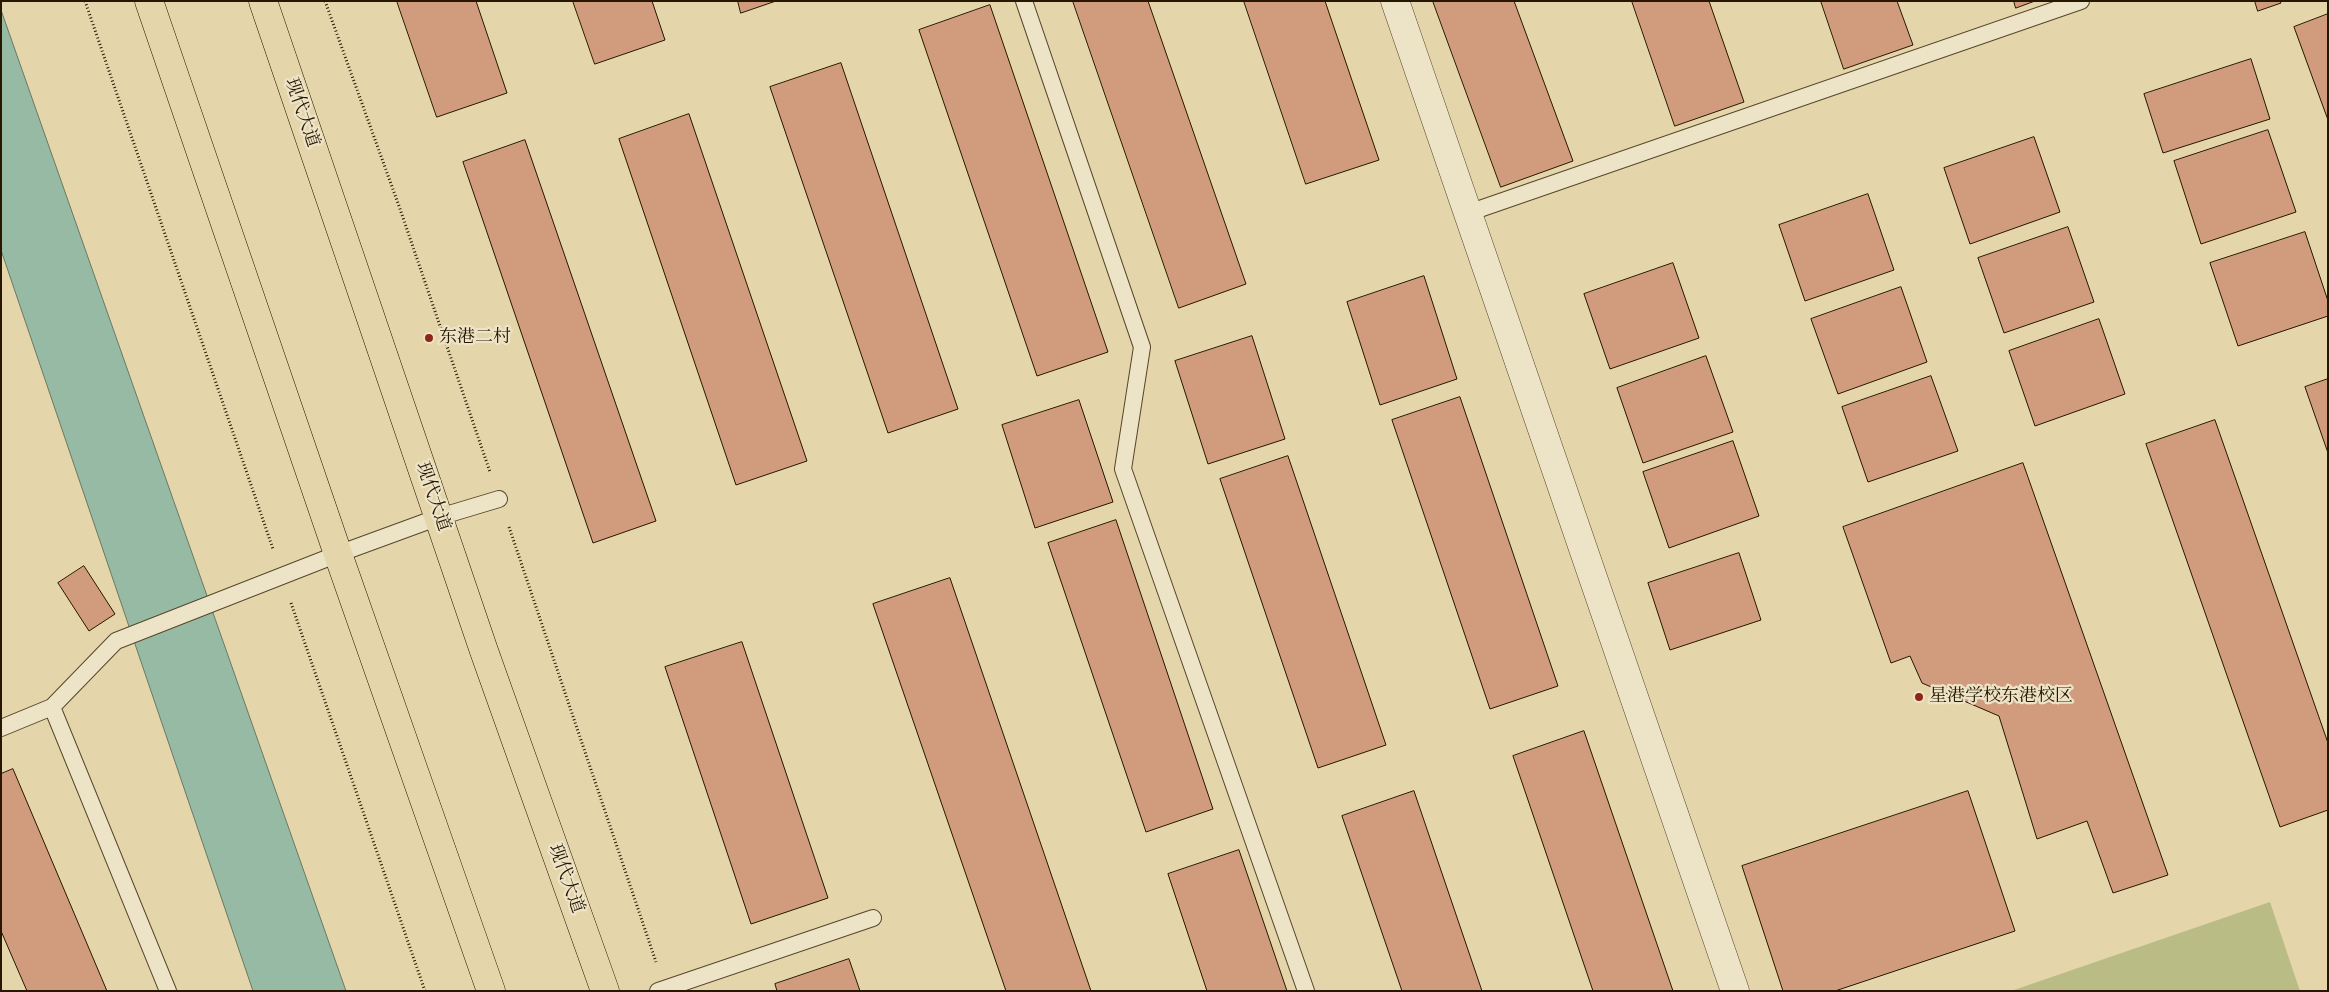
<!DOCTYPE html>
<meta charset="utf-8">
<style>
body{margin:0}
#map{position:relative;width:2329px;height:992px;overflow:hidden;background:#e4d6aa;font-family:"IM FELL English",serif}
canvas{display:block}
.frame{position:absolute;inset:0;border:2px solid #271600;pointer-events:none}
</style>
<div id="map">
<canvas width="2329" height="992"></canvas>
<div class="frame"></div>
</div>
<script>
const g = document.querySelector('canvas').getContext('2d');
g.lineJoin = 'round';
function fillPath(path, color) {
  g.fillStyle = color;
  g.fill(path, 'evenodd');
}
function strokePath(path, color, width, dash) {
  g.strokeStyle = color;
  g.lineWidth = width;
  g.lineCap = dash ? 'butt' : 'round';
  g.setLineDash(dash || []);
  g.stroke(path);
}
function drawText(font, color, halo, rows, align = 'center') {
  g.font = font + ' "IM FELL English","Noto Serif SC",serif';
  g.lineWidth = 4.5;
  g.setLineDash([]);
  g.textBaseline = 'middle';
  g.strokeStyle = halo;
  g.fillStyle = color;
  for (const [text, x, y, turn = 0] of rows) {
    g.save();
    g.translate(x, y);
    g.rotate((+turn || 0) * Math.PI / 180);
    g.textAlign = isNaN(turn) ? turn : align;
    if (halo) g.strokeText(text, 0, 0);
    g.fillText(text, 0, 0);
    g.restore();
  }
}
const green = new Path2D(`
 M2270,902l30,89h-289z`);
const water = new Path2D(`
 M1,10l345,981h-93l-252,-741z`);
const building = new Path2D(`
 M397,1h79l31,92 -70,24z
 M573,1h79l13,39 -70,24z
 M738,1h38l-35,12z
 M1073,1h75l98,283 -67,24z
 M1244,1h81l54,159 -73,24z
 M1433,1h81l59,160 -72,26z
 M1632,1h77l35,101 -69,24z
 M1821,1h76l16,44 -69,24z
 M2014,1h21l-19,7z
 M2255,1h25l1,2 -23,8z
 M990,5l118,347 -71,24 -118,-346z
 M2328,14v106l-34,-93z
 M2251,59l19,60 -107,34 -19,-59z
 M841,63l117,346 -70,24 -118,-346z
 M689,114l118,347 -71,24 -117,-346z
 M2268,130l28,82 -95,32 -27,-83z
 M2034,137l26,75 -90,32 -26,-76z
 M525,140l131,381 -63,22 -130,-381z
 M1868,194l26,76 -89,31 -26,-76z
 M2068,227l26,75 -90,31 -26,-75z
 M2305,232l23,69v15l-90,30 -28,-83z
 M1673,263l26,75 -89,31 -26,-75z
 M1424,276l33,103 -77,26 -33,-103z
 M1901,287l26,75 -89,32 -27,-75z
 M2099,319l26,75 -90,32 -26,-75z
 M1252,336l33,103 -77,25 -33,-103z
 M1706,356l27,76 -90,31 -26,-75z
 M1931,376l27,75 -90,31 -26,-75z
 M2328,379v74l-23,-66z
 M1460,397l98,289 -68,23 -98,-289z
 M1079,400l34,102 -78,26 -33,-103z
 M2215,420l113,323v67l-48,17 -134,-383z
 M1733,441l26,75 -90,32 -26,-76z
 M1288,456l98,289 -68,23 -98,-289z
 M2023,463l145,412 -55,18 -26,-72 -50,18 -38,-123 -77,-33 -12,-27 -19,7 -48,-136z
 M1116,520l97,289 -67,23 -98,-289z
 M1739,553l22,67 -91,30 -22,-67z
 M84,566l31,48 -26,17 -31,-48z
 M950,578l141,413h-85l-133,-387z
 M742,642l86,256 -77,26 -86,-257z
 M1584,731l89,260h-80l-80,-235z
 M13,769l94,222h-80l-26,-60v-157z
 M1414,791l68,200h-80l-60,-175z
 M1968,791l47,140 -180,60h-52l-41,-125z
 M1239,850l48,141h-80l-39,-117z
 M849,959l11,32h-83l-2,-7z`);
const path = new Path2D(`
 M85,1l188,548
 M325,1l74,205 91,266
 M509,527l147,435
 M291,603l134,388`);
const lane = new Path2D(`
 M1024,1l118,346 -19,122 183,522
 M1468,213l613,-212
 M52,707l116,284
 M1,728l51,-21 64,-66 222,-87 101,-37 60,-18
 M658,991l215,-73`);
const street = new Path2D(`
 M1395,1l340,990`);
const primary = new Path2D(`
 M149,1l189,553 153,437
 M263,1l221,650 121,340`);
const markers = [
 [429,338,5,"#8f2418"],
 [1919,697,5,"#8f2418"]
];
const streetNames = [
 ["现代大道",301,113,71],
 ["现代大道",432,497,71],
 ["现代大道",565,879,70]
];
const poiNames = [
 ["东港二村",439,338],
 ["星港学校东港校区",1929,697]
];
fillPath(green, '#babc85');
fillPath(water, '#97baa4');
strokePath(water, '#6a7862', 1);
fillPath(building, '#d19c7e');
strokePath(building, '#271600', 1);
strokePath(lane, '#56462a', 18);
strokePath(street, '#56462a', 29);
strokePath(primary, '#271600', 29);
strokePath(path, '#271600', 3, [1, 2.5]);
strokePath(lane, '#ede4c8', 16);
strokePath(street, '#ede4c8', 28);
strokePath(primary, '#e4d6aa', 28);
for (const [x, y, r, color] of markers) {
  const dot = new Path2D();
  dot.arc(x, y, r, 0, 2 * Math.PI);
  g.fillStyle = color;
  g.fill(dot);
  strokePath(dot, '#ede4c8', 2);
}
drawText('18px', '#271600', '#ede4c8', streetNames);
drawText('18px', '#271600', '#ede4c8', poiNames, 'left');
</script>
